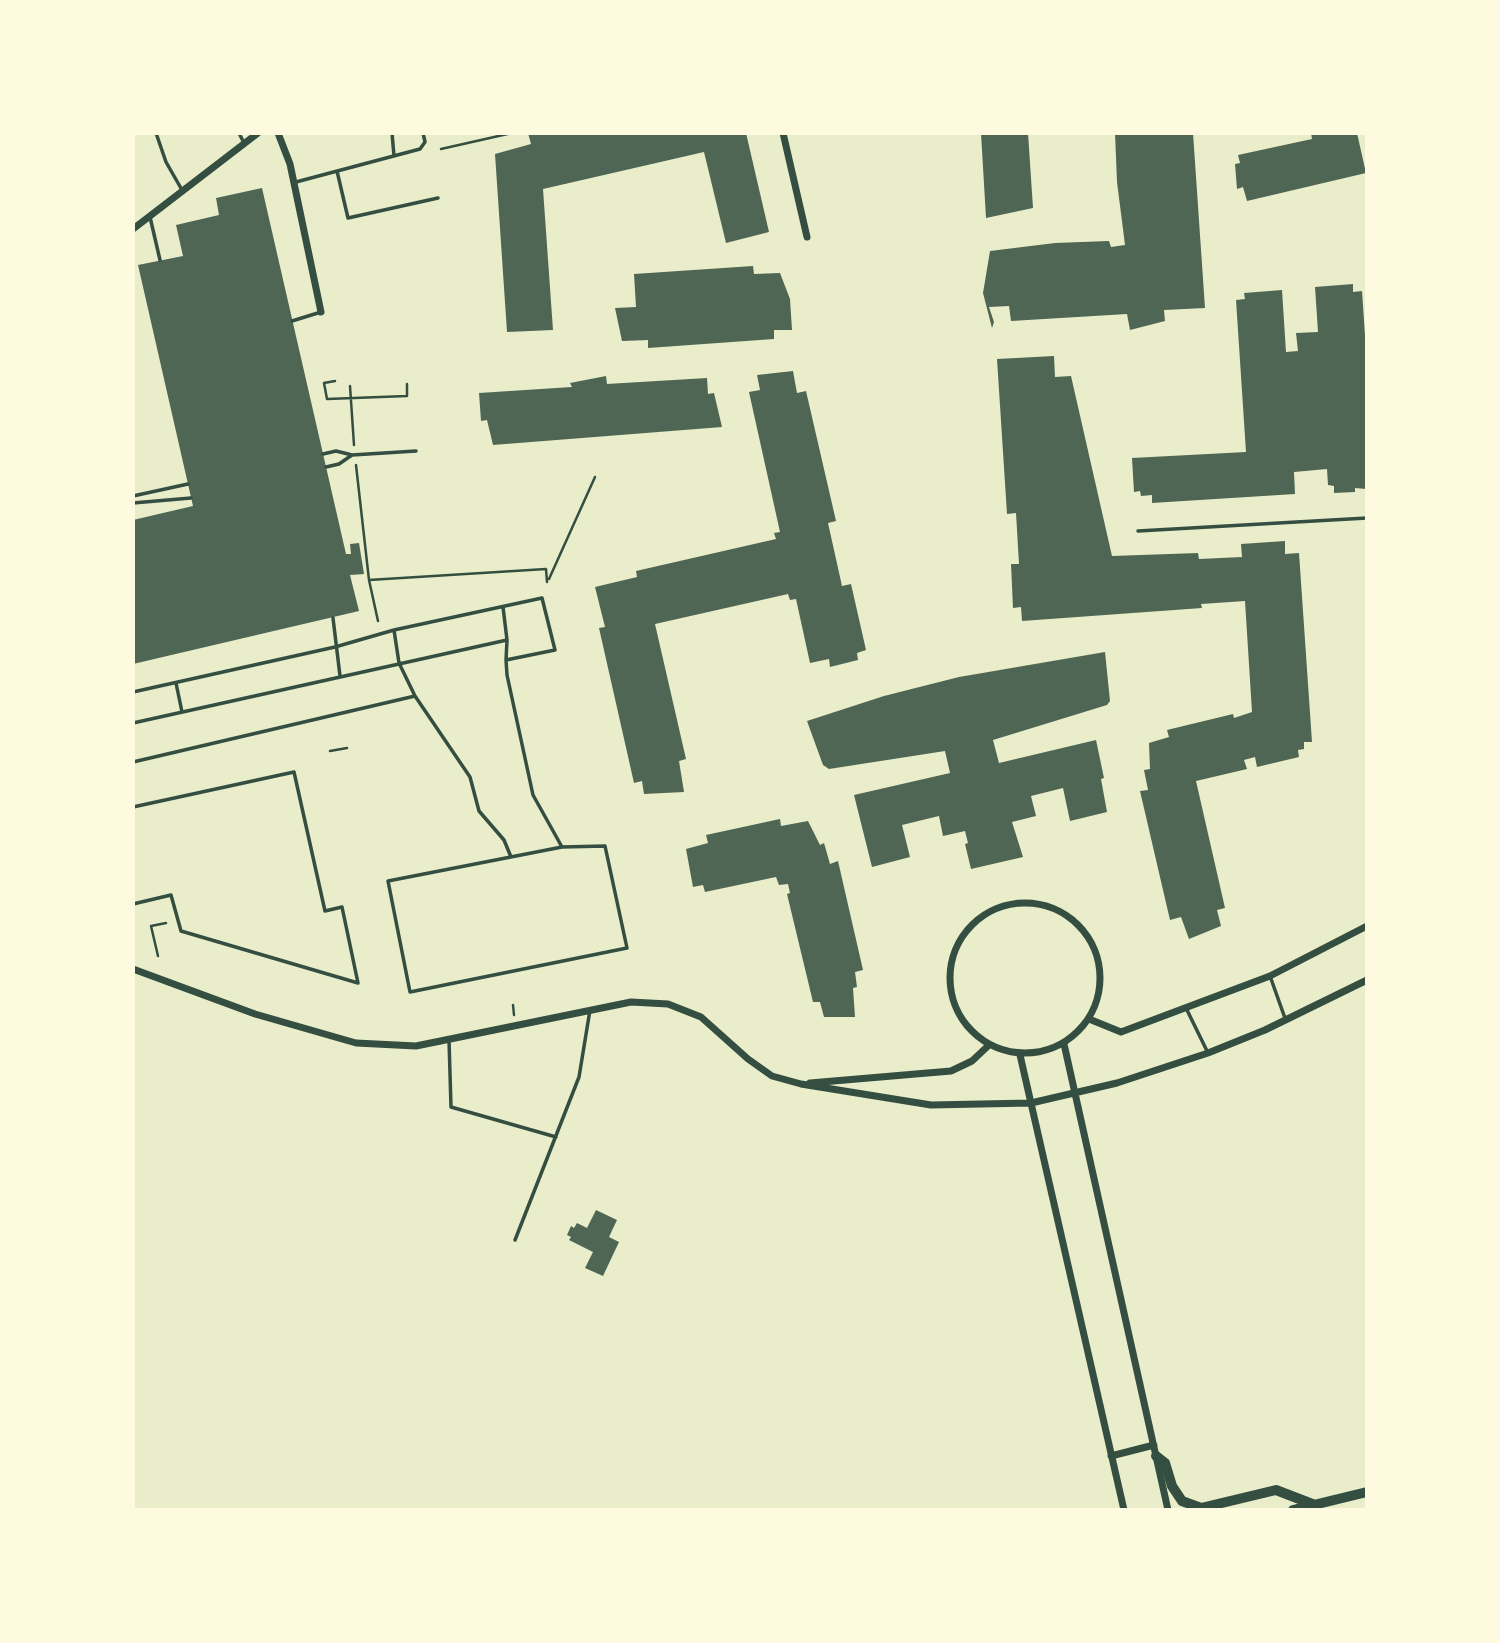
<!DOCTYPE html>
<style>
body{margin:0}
#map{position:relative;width:1500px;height:1643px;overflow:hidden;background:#e9edc9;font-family:"Work Sans",sans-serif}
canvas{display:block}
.frame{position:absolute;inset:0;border:135px solid #fefae0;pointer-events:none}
</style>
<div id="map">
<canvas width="1500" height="1643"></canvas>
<div class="frame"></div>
</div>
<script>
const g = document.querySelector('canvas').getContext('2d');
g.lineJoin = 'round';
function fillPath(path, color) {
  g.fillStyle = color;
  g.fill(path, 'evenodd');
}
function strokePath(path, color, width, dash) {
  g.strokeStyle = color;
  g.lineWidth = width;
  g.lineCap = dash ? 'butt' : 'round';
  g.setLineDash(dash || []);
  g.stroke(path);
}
const building = new Path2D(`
 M528,133h218l23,99 -43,11 -22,-91 -161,37 10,141 -46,2 -12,-178 36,-10z
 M981,133h47l5,75 -47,10z
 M1115,133h78l12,175 -41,2 1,11 -35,9 -3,-16 -116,7 -2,-15 -20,1 5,15 -2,6 -9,-35 7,-42 65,-8 54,-2 2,6 14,-2 -8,-63z
 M1311,133h46l9,40 -119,28 -4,-14 -6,2 -2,-25 5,-1 -2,-8 74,-16z
 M262,188l84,366h5l-1,-10 9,-1 5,31 -14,1 9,36 -226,53v-144l60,-14 -55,-241 45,-9 -7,-31 43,-10 -3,-17z
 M753,266l1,8 26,-1 10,26 2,31h-18v9l-126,9v-8l-26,1 -7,-33 21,-1 -2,-33z
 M1353,284v8l9,-1 5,74 -1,124 -11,-1v4l-21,1v-7l-6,-1 -1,-16 -33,3 1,22 -143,9v-8l-11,1 -1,-5 -6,1 -2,-34 114,-6 -10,-152 9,-1 -1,-6 38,-3 4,62 12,-1 -2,-18 22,-1 -3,-45z
 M1054,356l1,21 16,-1 41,180 86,-3 1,6 43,-2 -1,-13 44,-3v13l14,-1 13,189h-8v7l-6,1 1,7 -42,10 -2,-10 -11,3 3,9 -51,12 29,127 -8,2 4,16 -32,13 -8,-22 -11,3 -30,-129 8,-1 -4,-20 6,-1 -1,-26 20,-6 -2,-7 66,-16 1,4 18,-6 -7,-111 -44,3 1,4 -180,13 -1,-14 -8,1 -2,-44h8l-3,-51 -9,1 -10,-155z
 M793,371l4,22 9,-2 30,130 -8,2 14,63 9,-2 15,66 -9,3 1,7 -28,7 -1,-8 -19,4 -14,-64 -6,1 -2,-6 -133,30 31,135 -7,2 5,31 -40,2 -2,-13 -8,2 -35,-155 6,-1 -10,-40 42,-10 -1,-6 140,-32 -2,-6 6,-1 -31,-140 11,-2 -3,-15z
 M606,376l1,8 100,-6 1,16 6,-1 8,34 -229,18 -6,-25 -6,1 -2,-28 93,-6 -2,-4z
 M1105,652l5,49 -3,4 -114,35 6,23 97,-23 8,38 -3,1 6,33 -37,9 -7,-33 -32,8 5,20 -24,6 11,35 -52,12 -6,-25 3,-1 -3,-12 -22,5 -4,-20 -37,9 8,32 -38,10 -18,-72 96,-22 -5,-22 -116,18 -6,-4 -16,-44 77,-25 75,-19z
 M780,819l1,7 27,-5 12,24 4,-2 6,21 8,-3 25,109 -8,2 2,15 -4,1 2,29h-31l-4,-15h-7l-26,-108 3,-1 -2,-9 -9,1 -3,-8 -71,15 -2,-7 -10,2 -7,-38 22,-6 -2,-8z
 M596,1210l21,10 -8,17 10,5 -16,34 -18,-8 8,-16 -24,-12 2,-3 -4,-2 4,-9 3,2 3,-5 10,5z`);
const path = new Path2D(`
 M441,149l71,-16
 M335,381l-11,2 3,16 80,-3v-12
 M350,386l4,59
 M356,465l13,115 9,41
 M549,579l46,-102
 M369,580l177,-11 1,13
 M330,751l17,-3
 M158,956l-7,-30 15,-3
 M513,1005l1,10`);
const service = new Path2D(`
 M156,133l10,29 16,28
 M239,133l5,10
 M392,133l2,23
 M337,171l11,47 90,-20
 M296,182l124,-33 5,-7 -2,-9
 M150,217l10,43
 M292,321l29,-9
 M323,454l13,-3 16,4 64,-4
 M326,467l13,-3 13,-9
 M133,496l55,-12
 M133,503l58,-5
 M1138,531l229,-13
 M503,607l4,33
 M333,618l7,58
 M394,630l5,33 16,33
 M506,660l1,15 26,120 29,52
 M176,683l6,29
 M133,692l202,-45 59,-17 148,-32 13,52 -49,10 1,-20 -374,83
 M133,762l282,-66 55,81 9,34 25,29 7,17
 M133,807l161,-35 31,139 17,-4 16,76 -177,-52 -10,-36 -38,9
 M605,846l22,102 -217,44 -22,-111 174,-34z
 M1270,976l16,45
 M1186,1008l22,45
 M449,1040l2,67 105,30
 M515,1240l64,-163 11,-67`);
const minor = new Path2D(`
 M278,133l12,31 31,148
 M783,133l24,104
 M133,229l125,-96
 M950 978a75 75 0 1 1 150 0a75 75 0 1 1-150 0Z
 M133,969l122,45 101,29 60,3 215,-44 37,2 33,13 47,42 24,17 29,8 130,21 100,-2 86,-20 91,-30 57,-23 102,-50
 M1089,1019l32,13 149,-56 97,-50
 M1064,1044l104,466
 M1020,1055l104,455
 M810,1083l141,-12 21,-10 17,-16
 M1111,1456l43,-11`);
const primary = new Path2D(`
 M1156,1456l9,7 7,23 10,15 19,7 75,-18 39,15
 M1293,1510l74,-18`);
fillPath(building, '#4f6655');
strokePath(path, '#344e41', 2.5);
strokePath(service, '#344e41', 3.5);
strokePath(minor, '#344e41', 7);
strokePath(primary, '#344e41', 10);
</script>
